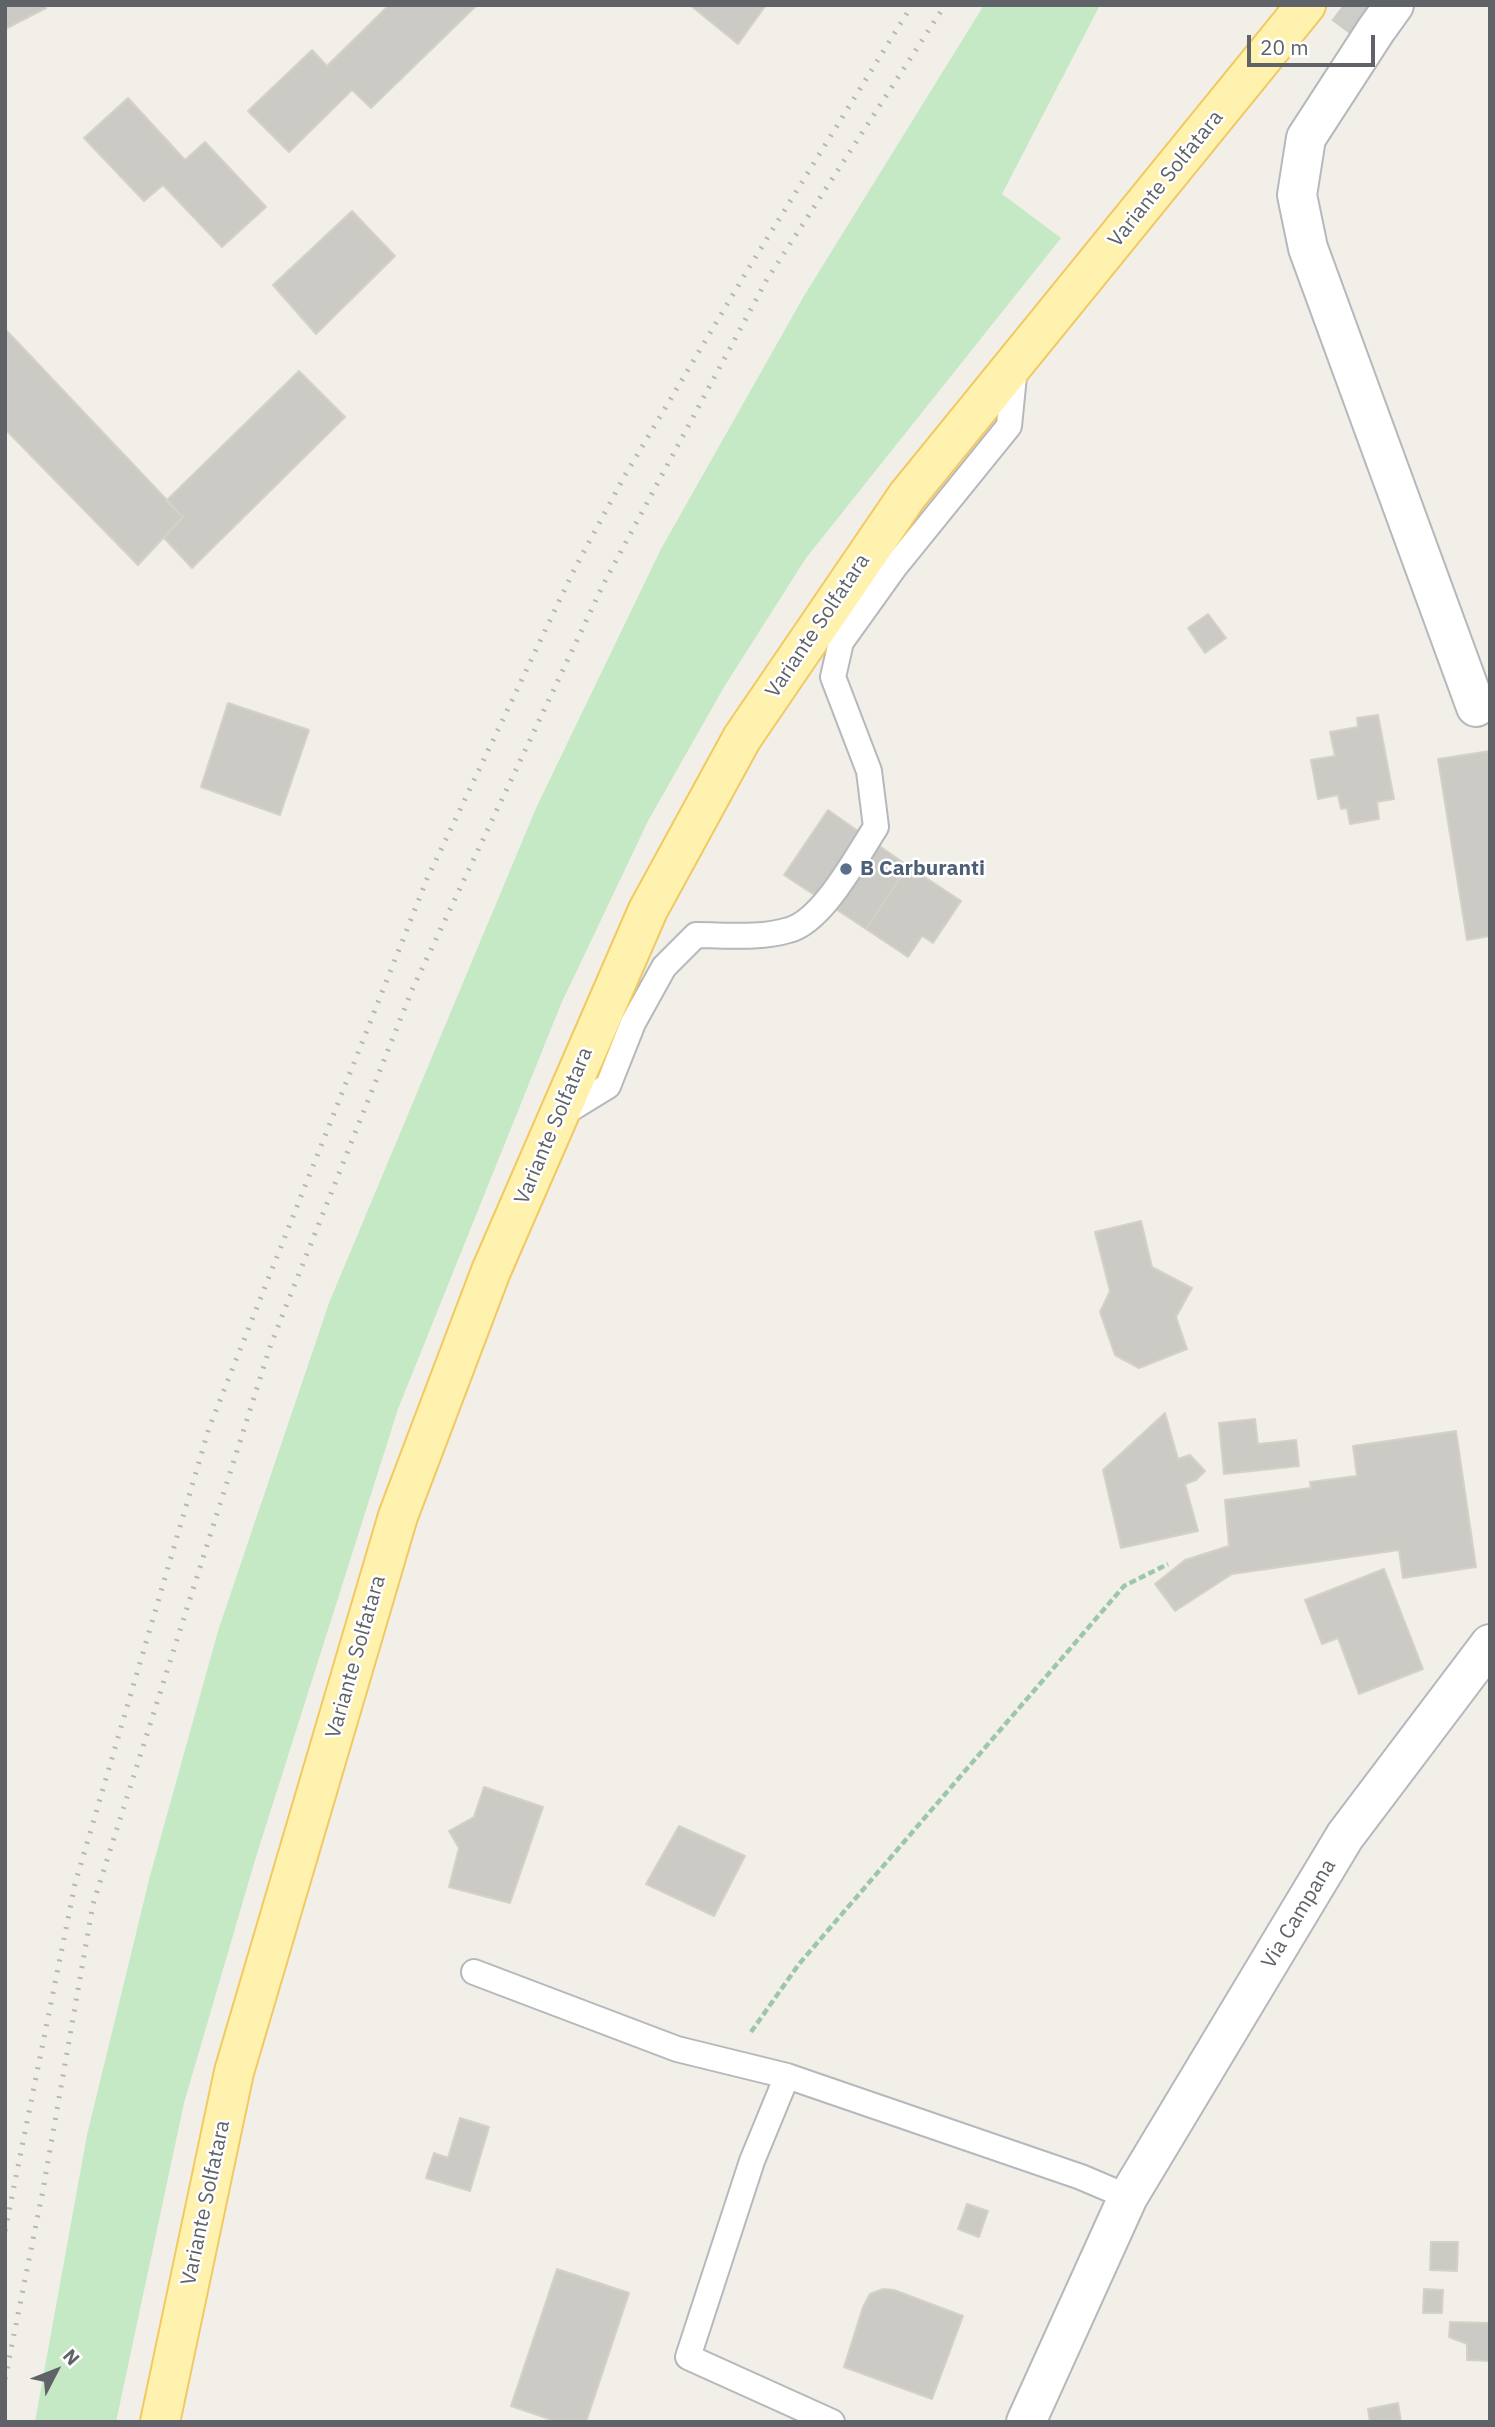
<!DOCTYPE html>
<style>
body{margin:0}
#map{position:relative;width:1495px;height:2427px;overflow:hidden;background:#f1efe8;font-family:"IBM Plex Sans",sans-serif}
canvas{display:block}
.frame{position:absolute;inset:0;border:7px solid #5f6368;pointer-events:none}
.north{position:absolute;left:21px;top:2336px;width:70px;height:70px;-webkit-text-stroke:5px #fff;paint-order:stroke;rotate:48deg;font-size:19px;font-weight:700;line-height:28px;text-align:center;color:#5f6368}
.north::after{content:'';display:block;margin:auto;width:24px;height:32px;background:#5f6368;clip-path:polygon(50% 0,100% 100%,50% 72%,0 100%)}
.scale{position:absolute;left:1247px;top:35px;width:128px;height:32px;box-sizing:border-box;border:4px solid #5f6368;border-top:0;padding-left:9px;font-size:21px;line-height:24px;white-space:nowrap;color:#5f6368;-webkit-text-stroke:5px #fff;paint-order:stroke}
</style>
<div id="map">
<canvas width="1495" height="2427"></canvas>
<div class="frame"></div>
<div class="north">N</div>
<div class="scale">20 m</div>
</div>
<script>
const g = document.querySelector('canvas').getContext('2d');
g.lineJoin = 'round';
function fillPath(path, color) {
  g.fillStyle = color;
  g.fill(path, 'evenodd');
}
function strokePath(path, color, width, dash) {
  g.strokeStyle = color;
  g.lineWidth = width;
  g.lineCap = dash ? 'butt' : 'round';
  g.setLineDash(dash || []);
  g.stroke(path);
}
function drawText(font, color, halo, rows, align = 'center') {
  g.font = font + ' "IBM Plex Sans",sans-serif';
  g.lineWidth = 5;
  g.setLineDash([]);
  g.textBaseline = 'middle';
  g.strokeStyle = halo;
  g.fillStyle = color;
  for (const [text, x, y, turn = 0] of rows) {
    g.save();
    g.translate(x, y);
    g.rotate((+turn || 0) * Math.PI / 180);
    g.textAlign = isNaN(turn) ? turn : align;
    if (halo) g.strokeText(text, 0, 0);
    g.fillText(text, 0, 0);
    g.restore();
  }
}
const green = new Path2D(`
 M984,5h116l-98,189 59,44 -255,320 -82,129 -76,134 -87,183 -163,405 -143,451 -71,243 -68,319h-81l52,-287 63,-259 68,-245 111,-328 208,-497 124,-257 143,-253z`);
const building = new Path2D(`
 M5,5h40l1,3 -41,21z
 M389,5h88l-106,103 -19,-18 -63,62 -41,-41 64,-61 15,16z
 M690,5h76l-28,39z
 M128,98l57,62 20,-18 61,65 -44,40 -59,-62 -19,16 -60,-63z
 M352,211l43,45 -79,78 -43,-49z
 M5,329l178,188 -45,48 -133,-136z
 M299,371l46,46 -153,151 -28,-30 19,-21 -17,-16z
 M1208,614l18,24 -21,15 -17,-25z
 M228,703l81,27 -29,85 -79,-28z
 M1378,715l16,84 -17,3 2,17 -29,5 -3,-16 -6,1 -3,-14 -20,4 -7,-39 24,-4 -5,-24 28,-5 -1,-9z
 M1490,751v185l-23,4 -29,-181z
 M828,810l80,56 -42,63 -82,-54z
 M908,866l53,35 -28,42 -11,-7 -14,21 -42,-28z
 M1141,1221l11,46 40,21 -16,29 11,32 -48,19 -24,-13 -15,-43 10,-21 -15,-59z
 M1165,1413l13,46 12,-4 15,16 -9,9 -11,4 13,47 -77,17 -18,-78z
 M1255,1419l3,25 38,-4 3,26 -75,8 -5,-51z
 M1456,1431l20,136 -73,11 -4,-28 -167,24 -57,37 -20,-27 30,-24 44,-14 -4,-46 86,-12 -1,-6 47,-6 -4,-30z
 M1384,1569l39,100 -64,25 -21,-56 -16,6 -17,-44z
 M484,1787l59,20 -33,96 -61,-16 10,-39 -10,-17 25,-14z
 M679,1826l66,30 -31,60 -68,-32z
 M460,2118l29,9 -19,64 -44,-13 8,-25 14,5z
 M967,2204l21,7 -9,26 -21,-8z
 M1431,2242h27l-1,29 -27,-1z
 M557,2269l72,24 -43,129h-28l-47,-16z
 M883,2289l11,1 69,26 -31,83 -88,-32 19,-60 7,-13z
 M1424,2289l19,1 -1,23h-19z
 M1450,2322l40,1v38l-23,-1v-16l-18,-7z
 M1398,2403l3,19h-31l-2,-13z`);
const streetTunnel = new Path2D(`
 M1343,5l33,25`);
const path = new Path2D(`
 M751,2032l48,-68 325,-378 44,-22`);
const lane = new Path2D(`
 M559,1116l49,-30 25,-63 31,-56 32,-32c30,0 64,4 93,-5 34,-9 68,-74 87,-103l-7,-56 -36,-94 8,-35 53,-74 115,-142 6,-60
 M474,1972l203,77 110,27
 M832,2422l-144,-65 64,-196 35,-85 294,101 47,20`);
const street = new Path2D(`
 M1394,5l-18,25 -70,108 -9,57 11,53 168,459
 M1026,2422l102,-225 217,-361 145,-192`);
const primary = new Path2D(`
 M160,2422l74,-350 164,-556 93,-245 157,-361 94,-172 165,-242 399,-491`);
const rail = new Path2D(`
 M5,2231l70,-347 134,-456 218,-549 146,-307 51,-95 126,-211 162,-261
 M5,2379l38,-189 50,-286 178,-560 141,-354 192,-407 162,-302 179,-276`);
const markers = [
 [846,869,7,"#5c6f8a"]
];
const streetNames = [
 ["Variante Solfatara",1166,179,-51],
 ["Variante Solfatara",818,626,-56],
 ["Variante Solfatara",554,1126,-67],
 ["Variante Solfatara",356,1657,-74],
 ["Via Campana",1299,1914,-59],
 ["Variante Solfatara",206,2203,-78]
];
const serviceNames = [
 ["B Carburanti",860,869]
];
fillPath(green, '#c5e8c5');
fillPath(building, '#cccac5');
strokePath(building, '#d6d1c6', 2);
strokePath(streetTunnel, '#ccccc8', 38, [38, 19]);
strokePath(lane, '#b5b8bc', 28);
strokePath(street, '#b5b8bc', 42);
strokePath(primary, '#f2c960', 42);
strokePath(path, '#9cc7a9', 4.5, [7, 3.5]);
strokePath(lane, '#fff', 24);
strokePath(street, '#fff', 38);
strokePath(primary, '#fff2af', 38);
strokePath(rail, '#b6b7b8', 5, [2, 9]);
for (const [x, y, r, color] of markers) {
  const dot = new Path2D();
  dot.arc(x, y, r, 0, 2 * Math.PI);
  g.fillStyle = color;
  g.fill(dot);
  strokePath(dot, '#fff', 2.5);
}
drawText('21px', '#5f6368', '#fff', streetNames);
drawText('bold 21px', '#4e5e75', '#fff', serviceNames, 'left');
</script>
